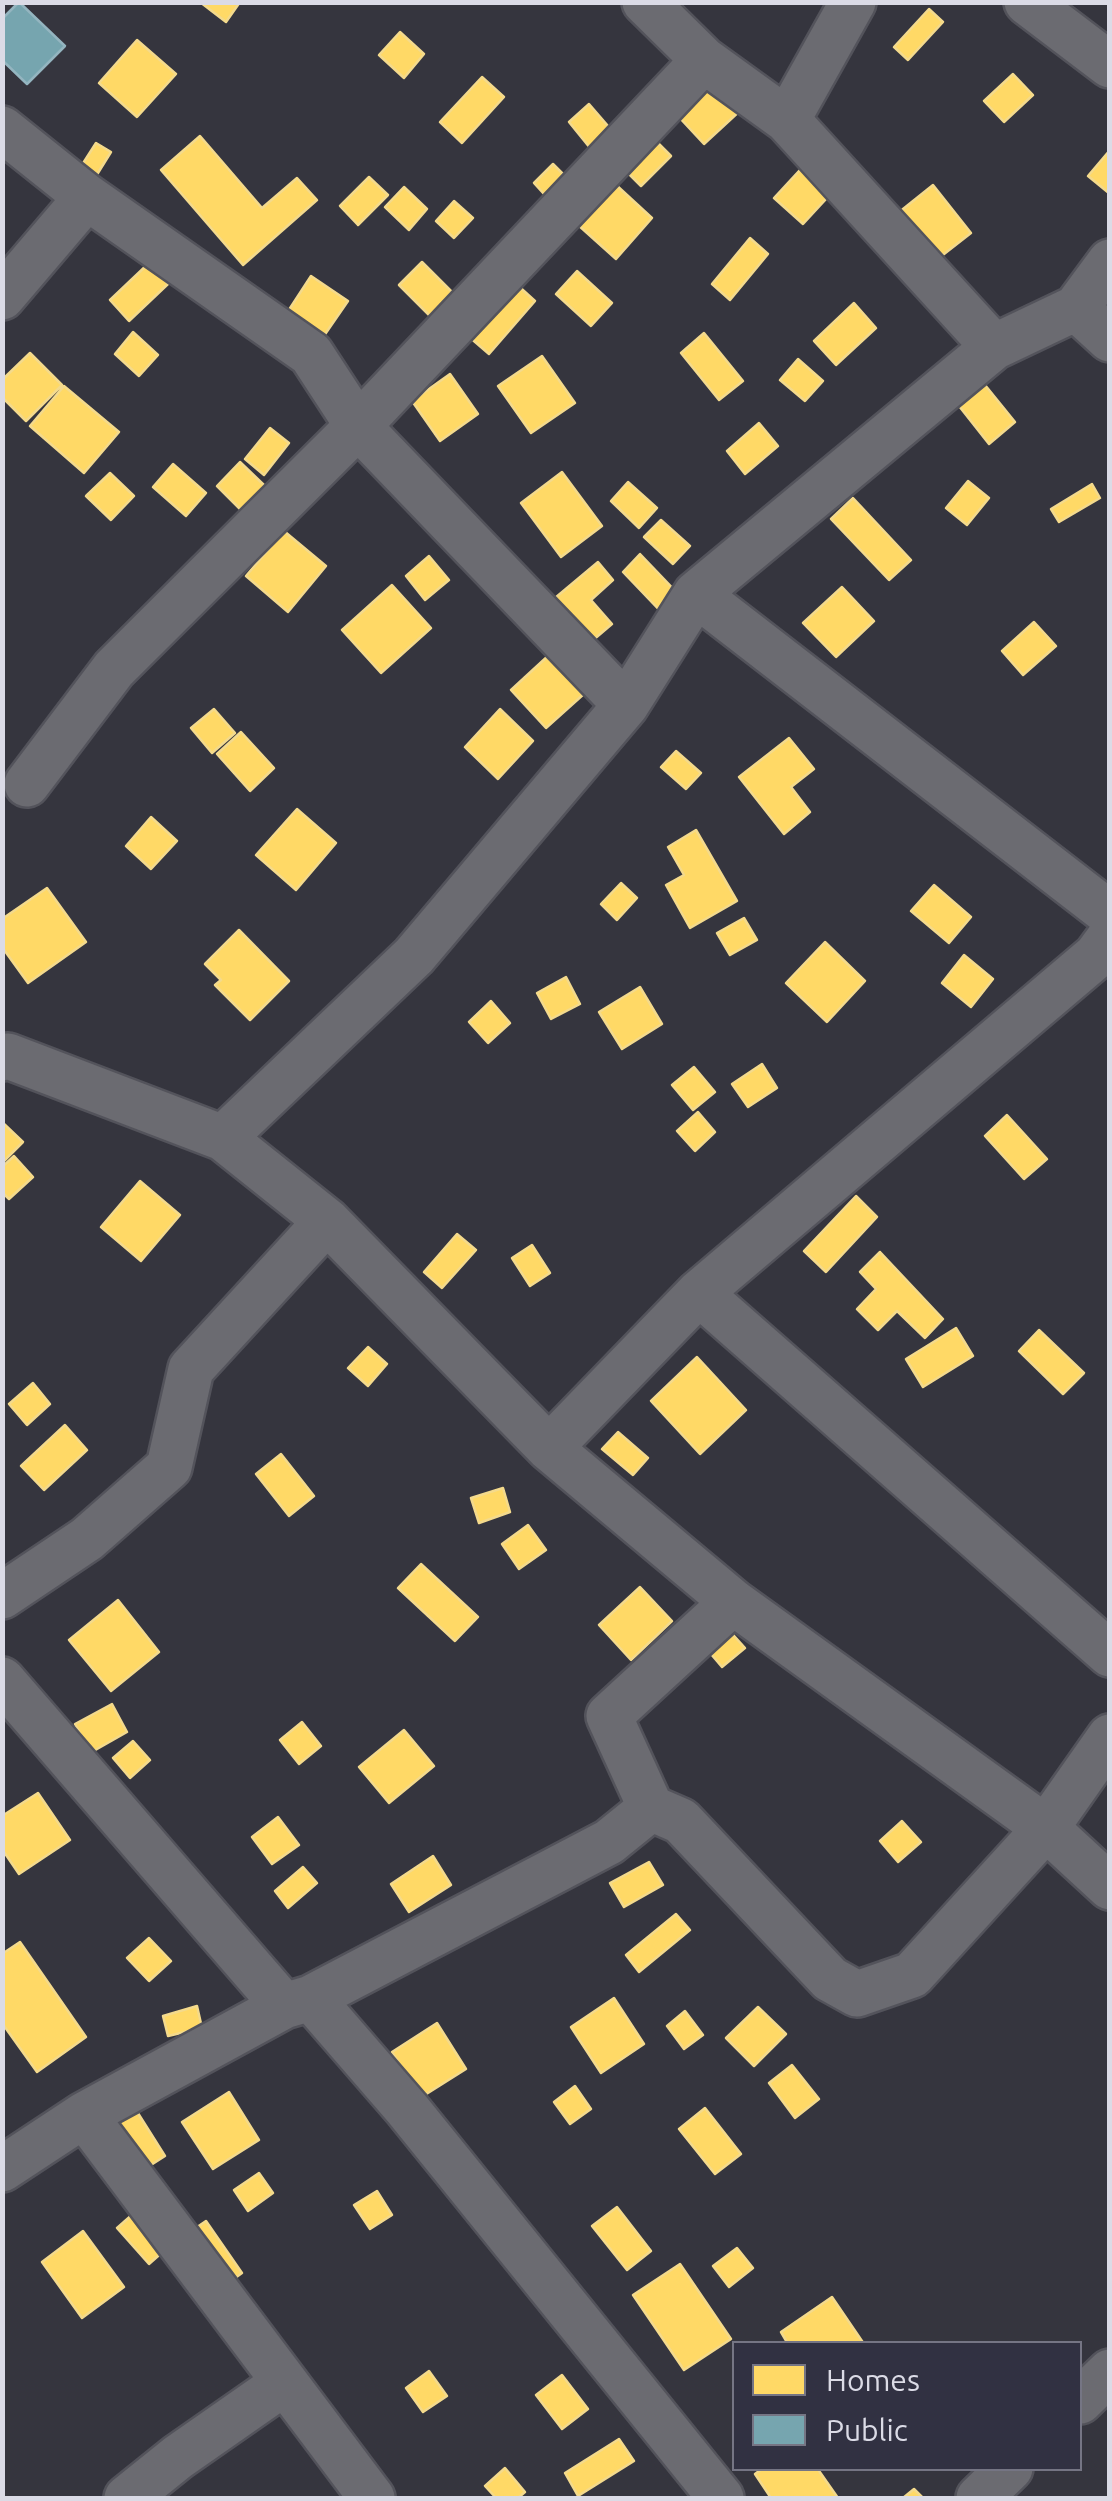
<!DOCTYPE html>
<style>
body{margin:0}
#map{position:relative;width:1112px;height:2501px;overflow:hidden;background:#35353e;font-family:Ubuntu,sans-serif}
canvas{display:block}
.frame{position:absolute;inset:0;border:5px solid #dbdbe6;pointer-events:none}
.legend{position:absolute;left:732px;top:2341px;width:350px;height:130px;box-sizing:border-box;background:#313142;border:2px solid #757584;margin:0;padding:12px 18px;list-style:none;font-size:30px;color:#dbdbe6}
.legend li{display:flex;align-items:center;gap:20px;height:50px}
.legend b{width:50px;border:2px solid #757584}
</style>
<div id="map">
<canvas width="1112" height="2501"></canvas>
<div class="frame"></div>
<ul class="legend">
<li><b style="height:28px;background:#ffd966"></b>Homes</li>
<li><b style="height:28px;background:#76a5af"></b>Public</li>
</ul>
</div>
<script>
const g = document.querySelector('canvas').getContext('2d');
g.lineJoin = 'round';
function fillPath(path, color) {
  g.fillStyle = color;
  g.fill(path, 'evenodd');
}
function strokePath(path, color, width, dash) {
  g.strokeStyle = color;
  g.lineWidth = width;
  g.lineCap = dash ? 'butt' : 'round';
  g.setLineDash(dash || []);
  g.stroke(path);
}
const homes = new Path2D(`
 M200,2h40l-14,20z
 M929,9l14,13 -35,38 -14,-13z
 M400,32l24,22 -20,24 -25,-23z
 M137,40l39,34 -39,43 -38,-34z
 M1013,74l20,21 -29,27 -20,-21z
 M482,77l22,20 -42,46 -22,-21z
 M716,79l27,29 -39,36 -27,-29z
 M589,104l32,37 -22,18 -30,-37z
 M200,136l62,72 35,-30 20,22 -74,65 -82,-95z
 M652,137l19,19 -30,30 -19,-19z
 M96,143l15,9 -23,37 -15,-10z
 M1110,150v44l-22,-18z
 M811,158l28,27 -36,39 -29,-26z
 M553,164l20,20 -20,20 -19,-21z
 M369,177l19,18 -30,30 -18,-19z
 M614,183l38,35 -36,41 -39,-35z
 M933,185l38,48 -41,32 -37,-48z
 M404,187l23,22 -18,21 -24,-23z
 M454,201l19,17 -19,20 -18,-17z
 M750,238l18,16 -38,46 -18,-16z
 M422,262l41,41 -22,24 -42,-42z
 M149,263l19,21 -39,37 -19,-21z
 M577,271l35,32 -21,23 -35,-32z
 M311,276l37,25 -29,42 -36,-24z
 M513,281l22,20 -46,53 -22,-19z
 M854,303l22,25 -40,37 -22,-24z
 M133,332l25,23 -19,21 -24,-22z
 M704,333l39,48 -24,19 -38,-47z
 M30,353l32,32 -36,36 -24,-24v-17z
 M542,356l33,47 -44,30 -33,-47z
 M798,359l25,22 -18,20 -25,-21z
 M450,374l28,40 -38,27 -28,-40z
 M985,385l30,37 -26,22 -30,-38z
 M64,386l55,46 -35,41 -54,-47z
 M759,423l19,23 -33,28 -18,-23z
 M270,428l19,15 -25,32 -19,-16z
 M240,462l25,24 -24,24 -24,-24z
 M173,464l33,29 -20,23 -33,-29z
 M562,472l40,54 -41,31 -40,-54z
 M110,473l24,23 -23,24 -25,-24z
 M968,481l21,17 -22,27 -21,-17z
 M628,482l29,26 -18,20 -28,-27z
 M1092,484l8,14 -41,24 -8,-13z
 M853,498l58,62 -22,20 -58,-61z
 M661,520l29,26 -17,18 -29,-27z
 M284,531l42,35 -38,46 -42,-36z
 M640,554l44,46 -18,17 -43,-45z
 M429,556l20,24 -24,20 -19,-24z
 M598,562l15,18 -22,20 21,24 -20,17 -37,-43z
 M392,585l39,43 -50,45 -39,-43z
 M842,587l32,34 -38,36 -33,-34z
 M1034,622l22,24 -33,29 -21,-24z
 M549,655l36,38 -39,35 -35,-38z
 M214,709l21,24 -23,20 -21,-25z
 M500,709l33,32 -35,38 -33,-32z
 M241,732l33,36 -24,23 -33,-37z
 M789,738l25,31 -23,18 19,25 -26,22 -45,-57z
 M676,751l25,22 -15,16 -25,-22z
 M297,809l39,34 -40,47 -40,-35z
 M151,817l26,24 -26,28 -25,-23z
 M696,830l41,71 -47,27 -24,-43 18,-10 -16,-28z
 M621,883l16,15 -20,22 -16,-16z
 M934,885l37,32 -22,26 -38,-32z
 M47,888l39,54 -58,41 -26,-36v-28z
 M744,918l13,22 -27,15 -13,-22z
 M239,930l50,51 -39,39 -35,-35 6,-5 -16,-16z
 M825,942l40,39 -38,41 -41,-39z
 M964,955l29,24 -22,28 -29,-24z
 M566,977l14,27 -29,15 -14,-26z
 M640,987l22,37 -40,25 -23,-37z
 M491,1001l19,22 -22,20 -19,-21z
 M762,1064l15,24 -29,19 -16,-23z
 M694,1067l21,25 -22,18 -21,-25z
 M698,1112l17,20 -20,19 -18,-20z
 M1007,1115l40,44 -23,20 -39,-43z
 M2,1122l21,20 -20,20h-1z
 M14,1156l19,21 -24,22 -7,-7v-25z
 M140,1181l40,34 -39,46 -40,-34z
 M856,1196l21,21 -51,55 -22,-21z
 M457,1234l19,16 -34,38 -18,-16z
 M532,1245l18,28 -20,13 -18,-28z
 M880,1252l63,67 -18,19 -28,-27 -19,19 -21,-21 19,-20 -16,-17z
 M956,1328l17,28 -50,31 -17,-28z
 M1039,1330l45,43 -21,21 -44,-43z
 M368,1347l19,17 -19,22 -20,-18z
 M697,1357l49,53 -46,44 -49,-53z
 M33,1383l17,21 -23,21 -18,-21z
 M65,1425l22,25 -43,40 -23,-24z
 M618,1432l30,26 -15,17 -31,-26z
 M281,1454l33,42 -25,20 -33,-42z
 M503,1488l7,24 -31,11 -8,-25z
 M528,1525l18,25 -27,19 -17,-25z
 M421,1564l57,53 -23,24 -57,-53z
 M640,1587l32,34 -41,39 -32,-35z
 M118,1600l41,52 -48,39 -42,-51z
 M727,1628l18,20 -23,19 -17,-20z
 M112,1704l15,28 -37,21 -15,-29z
 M302,1722l19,24 -22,18 -19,-24z
 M404,1730l30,36 -45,37 -30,-36z
 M133,1741l17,19 -20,18 -17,-20z
 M38,1793l32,47 -51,34 -17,-25v-33z
 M278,1817l21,28 -27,19 -20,-27z
 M902,1821l19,21 -23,20 -18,-21z
 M433,1856l18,29 -42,27 -18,-28z
 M649,1862l14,23 -39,22 -14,-24z
 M303,1867l14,16 -29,25 -13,-17z
 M676,1914l14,16 -51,42 -13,-17z
 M149,1938l22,23 -22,20 -22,-23z
 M20,1942l66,95 -49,35 -35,-49v-69z
 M614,1998l30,46 -43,29 -30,-46z
 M197,2006l5,22 -34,8 -5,-20z
 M758,2007l28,27 -32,32 -28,-28z
 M685,2011l18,24 -19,14 -17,-23z
 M437,2023l29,46 -46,29 -28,-46z
 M792,2065l27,34 -24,19 -26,-35z
 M575,2086l16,23 -21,15 -16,-22z
 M229,2092l30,48 -46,29 -31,-47z
 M705,2108l36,46 -26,20 -36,-45z
 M136,2110l29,46 -25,16 -30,-45z
 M259,2173l14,20 -25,18 -14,-21z
 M377,2191l15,24 -22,14 -16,-24z
 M142,2206l32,36 -25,22 -32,-36z
 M617,2207l34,44 -24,19 -35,-44z
 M206,2221l36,52 -22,16 -36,-53z
 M83,2231l41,56 -42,31 -40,-56z
 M737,2248l16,20 -24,19 -16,-21z
 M680,2264l51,75 -47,31 -51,-75z
 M832,2297l32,47h-76l-7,-12z
 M429,2371l18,25 -24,16 -17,-24z
 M562,2375l26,34 -26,20 -26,-34z
 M619,2439l15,22 -56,35 -13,-23z
 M505,2468l20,24 -7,6h-22l-11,-12z
 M763,2468h54l21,30h-67l-16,-24z
 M914,2489l9,9h-20z`);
const public = new Path2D(`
 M19,2l46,44 -38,38 -25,-24v-41z`);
const street = new Path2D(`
 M645,2l59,58 83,60 207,227
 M1027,2l83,63
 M787,120l66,-118
 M2,129l85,68 224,157 47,72 268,279
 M2,297l85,-100
 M1076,308l34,31
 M696,594l414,320
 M27,784l87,-115 244,-243 346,-366
 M2,1058l6,-2 215,82 104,83 222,227 184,154 313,226 64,59
 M223,1138l191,-182 212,-251 70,-111 298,-247 82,-39 34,-46
 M699,1293l411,361
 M549,1448l150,-155 397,-337 14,-19
 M2,1596l85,-57 82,-72 22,-98 136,-148
 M733,1602l-124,114 42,92 30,13 149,158 27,15 55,-19 134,-147 64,-91
 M2,1680l282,326 27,-8 96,111 314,389
 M311,1998l298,-156 42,-34
 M84,2115l288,383
 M2,2169l82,-54 200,-109
 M1080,2401l30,-29
 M127,2498l51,-41 106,-74
 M979,2498l31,-30`);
fillPath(homes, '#ffd966');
strokePath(homes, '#f4da8c', 2.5);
fillPath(public, '#76a5af');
strokePath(public, '#94b5c0', 2.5);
strokePath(street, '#53535b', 50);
strokePath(street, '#6b6b71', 45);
</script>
